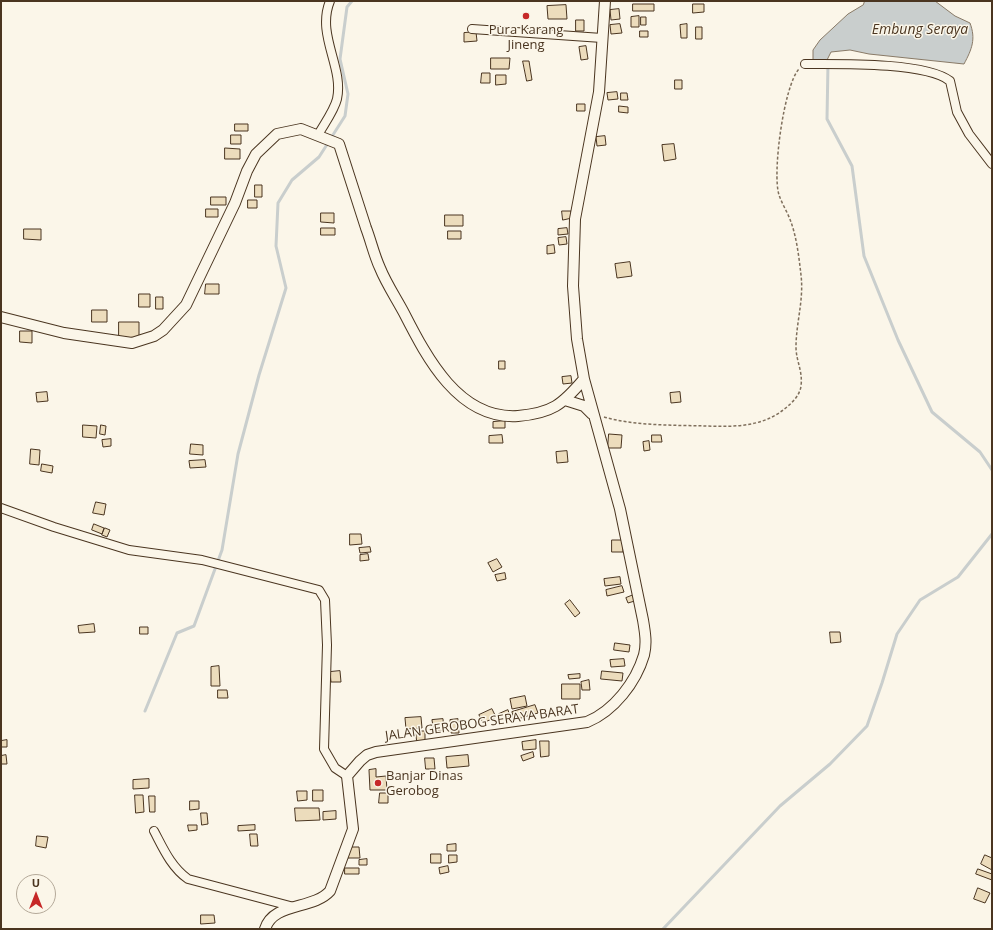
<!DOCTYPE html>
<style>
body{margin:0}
#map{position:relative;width:993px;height:930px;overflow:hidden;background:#fbf6e9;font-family:"Open Sans",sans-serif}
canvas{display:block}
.frame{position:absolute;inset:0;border:2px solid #4a3520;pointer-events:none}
.north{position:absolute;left:16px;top:874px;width:40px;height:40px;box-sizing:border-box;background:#fbf6e9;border:1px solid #b4a999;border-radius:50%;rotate:0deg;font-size:11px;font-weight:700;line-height:16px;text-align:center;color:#4a3520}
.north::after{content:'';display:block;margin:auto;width:14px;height:18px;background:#c62828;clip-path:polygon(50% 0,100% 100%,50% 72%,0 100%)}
</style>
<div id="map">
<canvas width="993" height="930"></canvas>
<div class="frame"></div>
<div class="north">U</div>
</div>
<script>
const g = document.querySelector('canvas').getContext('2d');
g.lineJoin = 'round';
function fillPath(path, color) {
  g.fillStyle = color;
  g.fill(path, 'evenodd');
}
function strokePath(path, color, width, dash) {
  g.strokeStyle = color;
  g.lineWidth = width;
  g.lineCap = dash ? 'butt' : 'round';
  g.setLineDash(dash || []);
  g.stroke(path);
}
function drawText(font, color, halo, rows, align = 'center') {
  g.font = font + ' "Open Sans",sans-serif';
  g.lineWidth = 3;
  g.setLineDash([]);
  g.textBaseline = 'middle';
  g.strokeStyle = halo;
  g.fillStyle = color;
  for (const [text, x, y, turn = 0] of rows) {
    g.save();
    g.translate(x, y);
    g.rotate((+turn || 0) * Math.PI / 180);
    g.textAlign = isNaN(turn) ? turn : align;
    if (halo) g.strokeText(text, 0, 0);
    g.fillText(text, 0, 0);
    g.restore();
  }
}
const water = new Path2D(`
 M865,1h70l20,15 15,7c6,16 2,26 -6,41l-95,-10 -19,-4 -19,2 -6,12 -12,-1v-13l7,-10 28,-26 15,-9z`);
const stream = new Path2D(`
 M828,64l-1,55 25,47 12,90 34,84 34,72 48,40 12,18
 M331,138l14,-22 3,-22 -8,-35 7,-52 5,-6
 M145,711l32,-78 17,-7 28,-76 16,-96 21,-79 27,-87 -10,-42 2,-43 14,-23 27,-23 9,-14
 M663,929l117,-123 50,-42 37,-38 15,-43 15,-49 23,-34 38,-23 34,-43`);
const building = new Path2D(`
 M633,4h21v7h-21z
 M693,4h11v8l-11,1z
 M566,5l1,14h-19l-1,-13z
 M619,9l1,10 -9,1 -1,-10z
 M639,16v11h-8v-10z
 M641,17h5v8h-5z
 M576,20h8v11h-8z
 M620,24l2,9 -11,1 -1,-9z
 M687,24v14h-6l-1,-13z
 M696,27h6v12h-6z
 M640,31h8v6h-8z
 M476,32l1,9 -13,1v-9z
 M586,46l2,13 -7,1 -2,-13z
 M491,58h19l-1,11h-18z
 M523,61h6l3,19 -5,1z
 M482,73h8v10h-9z
 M496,75h10v9l-10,1z
 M675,80h7v9h-7z
 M617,92l1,7 -10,1 -1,-7z
 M621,93h6l1,7h-7z
 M577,104h8v7h-8z
 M619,106l9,1v6l-9,-1z
 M235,124h13v7h-13z
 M231,135h10v9h-10z
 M605,136l1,9 -9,1 -1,-9z
 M674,144l2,15 -12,2 -2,-16z
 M225,148l15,1v10h-15z
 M255,185h7v12h-7z
 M211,197h15v8h-15z
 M248,200h9v8h-9z
 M206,209h12v8h-12z
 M562,211h9l1,7 -9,2z
 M321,213h13v10l-13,-1z
 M445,215h18v11h-18z
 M321,228h14v7h-14z
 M567,228l1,6 -10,1v-6z
 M24,229h17v11l-17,-1z
 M448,231h13v8h-13z
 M566,237l1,7 -8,1 -1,-7z
 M554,245l1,8 -8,1v-8z
 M630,262l2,14 -15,2 -2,-14z
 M206,284h13v10h-14z
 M139,294h11v13h-11z
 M156,297h7v12h-7z
 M92,310h15v12h-15z
 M119,322h20v16h-20z
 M20,331h12v12l-12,-1z
 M499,361h6v8h-6z
 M571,376l1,7 -9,1 -1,-7z
 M47,392l1,9 -11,1 -1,-9z
 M680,392l1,10 -10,1 -1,-10z
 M505,421v7h-12v-6z
 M83,425l14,1 -1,12 -13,-1z
 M101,425l5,1 -1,9 -5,-1z
 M609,434l13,1 -1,13h-13z
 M502,435l1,8h-14v-7z
 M652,435h9l1,7h-10z
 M111,439v7l-8,1 -1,-7z
 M649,441l1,9 -6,1 -1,-9z
 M191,444l12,1v10l-13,-1z
 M31,449l9,1 -1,15 -9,-1z
 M567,451l1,11 -11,1 -1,-11z
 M205,460l1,7 -16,1 -1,-7z
 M42,464l11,2 -1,7 -11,-2z
 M96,502l10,2 -2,11 -11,-2z
 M94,524l10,4 -2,6 -10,-4z
 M105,528l5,2 -3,7 -5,-2z
 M350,534h11l1,10 -12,1z
 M612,540h11v12h-11z
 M370,547l1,5 -11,1 -1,-5z
 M368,554l1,6 -9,1v-6z
 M497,559l5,8 -9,5 -5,-9z
 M505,573l1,6 -9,2 -2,-6z
 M620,577l1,7 -16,2 -1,-7z
 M622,586l2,6 -17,4 -1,-6z
 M636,594l2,6 -10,3 -2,-5z
 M570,600l10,13 -5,4 -10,-13z
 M94,624l1,8 -16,1 -1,-7z
 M140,627h8v7h-8z
 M830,632h10l1,10 -10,1z
 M615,643l15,2 -1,7 -15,-2z
 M624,659l1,7 -14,1 -1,-7z
 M219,666l1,20h-9v-19z
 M340,671l1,11h-10l-1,-10z
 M602,671l21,2 -1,8 -21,-2z
 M580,674v4l-11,1 -1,-4z
 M589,680l1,10h-8l-1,-8z
 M562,684h18v15h-18z
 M218,690h9l1,8h-10z
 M525,696l2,10 -15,3 -2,-10z
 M535,705l3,8 -24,7 -2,-8z
 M492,709l4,8 -13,6 -4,-8z
 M508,710l2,6 -9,4 -2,-6z
 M421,717l1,11 -16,1 -1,-11z
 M443,719l1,11 -10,2 -2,-12z
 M458,719l1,14h-8l-1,-13z
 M416,731h9v10h-8z
 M7,740v7h-6v-6z
 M536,740v9l-13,1 -1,-8z
 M540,741h9v15l-8,1z
 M533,752l1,5 -11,4 -2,-5z
 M6,755l1,9h-6v-8z
 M468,755l1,11 -22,2 -1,-11z
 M425,758h9l1,11h-9z
 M376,769v8l10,-1 1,14h-17l-1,-20z
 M149,779v9l-16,1v-9z
 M313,790h10v11h-10z
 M297,791h10v9l-9,1z
 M380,793h8v10h-9z
 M135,795h8l1,17 -8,1z
 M149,796h6v16h-5z
 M190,801h9v8l-9,1z
 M295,808h24l1,12 -24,1z
 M336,811v8l-13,1v-8z
 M201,813h6l1,11 -6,1z
 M188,825h9v5l-8,1z
 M255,825v5l-17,1v-5z
 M250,834h7l1,12h-7z
 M37,836l11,1 -2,11 -10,-2z
 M456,844v7h-9v-6z
 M348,847h11l1,11h-12z
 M431,854h10v9h-10z
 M449,855h8v7l-8,1z
 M985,855l7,3v12l-11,-6z
 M367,859v6h-8v-5z
 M448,866l1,6 -9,2 -1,-6z
 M345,868h14v6h-14z
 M978,869l14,5v6l-16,-6z
 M978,888l12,5 -5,10 -11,-4z
 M201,915h13l1,8 -14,1z`);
const path = new Path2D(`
 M604,417c32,9 69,8 102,9 30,1 59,1 82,-20 6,-5 12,-12 13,-20 2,-15 -5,-25 -5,-39 0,-24 8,-47 5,-72 -2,-17 -4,-36 -10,-53 -3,-9 -9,-18 -12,-27 -7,-22 5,-110 20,-126`);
const minor = new Path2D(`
 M472,29l130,9
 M805,64c33,0 121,-2 145,17l7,31 12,22 23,30
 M318,135c6,-11 16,-24 19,-36 7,-32 -21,-64 -7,-98
 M1,508l53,19 75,23 73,10 117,30 6,10 2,45 -3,104 11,19 12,8
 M154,831c9,17 17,36 34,48l106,28`);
const tertiary = new Path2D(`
 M1,317l63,16 68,10 22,-7 9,-6 23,-25 49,-102 12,-32 9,-17 21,-20 24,-5 38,15c9,28 18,56 27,84 5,13 8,27 14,40 6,15 16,30 24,45 23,45 55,107 114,103 34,-3 44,-11 66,-37
 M565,400l19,6 8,8
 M265,929c8,-27 48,-19 65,-38l23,-62 -6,-53 13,-15 7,-6 9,-3 211,-30c27,-11 49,-40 57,-67 3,-12 1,-23 -1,-35l-23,-111 -36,-130 -7,-40 -4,-53 2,-67 24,-127 6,-91`);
const markers = [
 [526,16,4,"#c62828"],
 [378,783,4,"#c62828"]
];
const poiNames = [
 ["Pura Karang",526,30],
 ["Jineng",526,45],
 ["Banjar Dinas",386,776,"left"],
 ["Gerobog",386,791,"left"]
];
const streetNames = [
 ["JALAN GEROBOG SERAYA BARAT",482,723,-8]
];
const waterNames = [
 ["Embung Seraya",920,30]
];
fillPath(water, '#c9cecd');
strokePath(water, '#887966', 1);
strokePath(stream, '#c9cecd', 3);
fillPath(building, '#ecdcbc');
strokePath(building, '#4a3520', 1);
strokePath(minor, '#4a3520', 10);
strokePath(tertiary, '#4a3520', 12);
strokePath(path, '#7f6f5c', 1.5, [3, 2]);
strokePath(minor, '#fbf6e9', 8);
strokePath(tertiary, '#fbf6e9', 10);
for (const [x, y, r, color] of markers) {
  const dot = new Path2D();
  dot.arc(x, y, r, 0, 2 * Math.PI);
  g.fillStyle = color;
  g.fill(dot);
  strokePath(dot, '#fbf6e9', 1.5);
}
drawText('13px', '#4a3520', '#fbf6e9', poiNames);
drawText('13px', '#4a3520', '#fbf6e9', streetNames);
drawText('italic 14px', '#4a3520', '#fbf6e9', waterNames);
</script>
